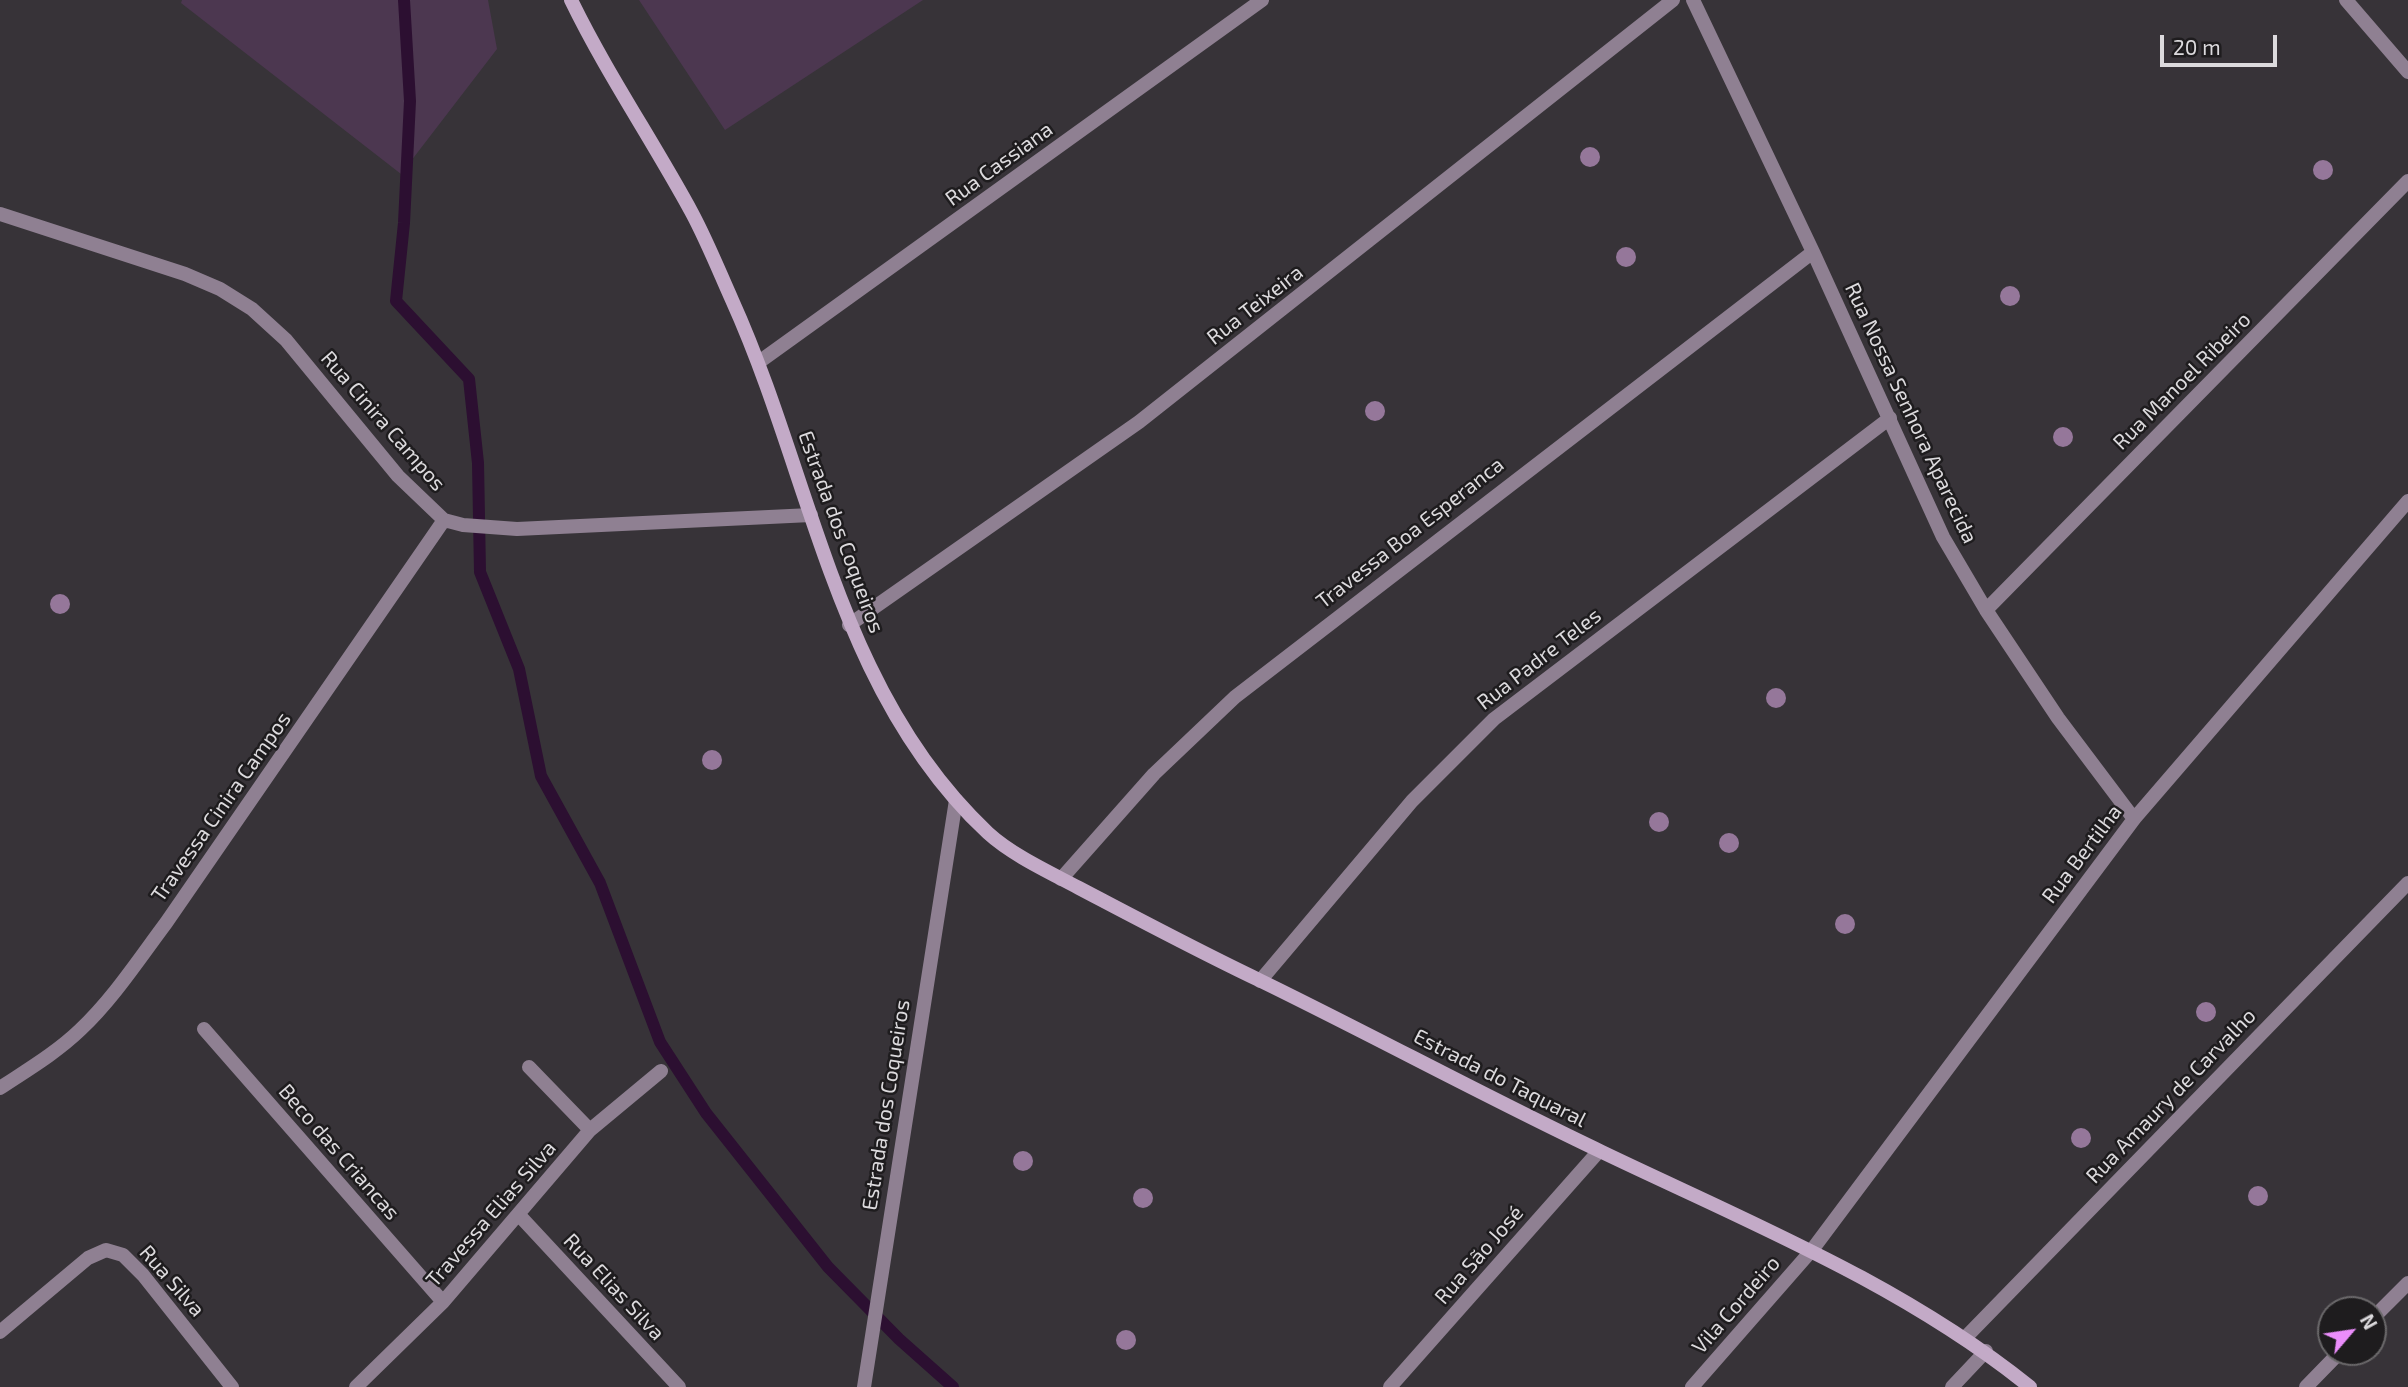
<!DOCTYPE html>
<meta charset="utf-8">
<style>
body{margin:0}
#map{position:relative;width:2408px;height:1387px;overflow:hidden;background:#373338;font-family:"Exo 2",sans-serif}
canvas{display:block}
.north{position:absolute;left:2317px;top:1296px;width:70px;height:70px;box-sizing:border-box;background:#1e1c1e;border:2px solid #6a686a;border-radius:50%;rotate:61deg;font-size:19px;font-weight:700;line-height:28px;text-align:center;color:#dcdadd}
.north::after{content:'';display:block;margin:auto;width:24px;height:32px;background:#eb8dfb;clip-path:polygon(50% 0,100% 100%,50% 72%,0 100%)}
.scale{position:absolute;left:2160px;top:35px;width:117px;height:32px;box-sizing:border-box;border:4px solid #dcdadd;border-top:0;padding-left:9px;font-size:21px;line-height:24px;white-space:nowrap;color:#dcdadd;-webkit-text-stroke:5px #1e1c1e;paint-order:stroke}
</style>
<div id="map">
<canvas width="2408" height="1387"></canvas>
<div class="north">N</div>
<div class="scale">20 m</div>
</div>
<script>
const g = document.querySelector('canvas').getContext('2d');
g.lineJoin = 'round';
function fillPath(path, color) {
  g.fillStyle = color;
  g.fill(path, 'evenodd');
}
function strokePath(path, color, width, dash) {
  g.strokeStyle = color;
  g.lineWidth = width;
  g.lineCap = dash ? 'butt' : 'round';
  g.setLineDash(dash || []);
  g.stroke(path);
}
function drawText(font, color, halo, rows, align = 'center') {
  g.font = font + ' "Exo 2",sans-serif';
  g.lineWidth = 5;
  g.setLineDash([]);
  g.textBaseline = 'middle';
  g.strokeStyle = halo;
  g.fillStyle = color;
  for (const [text, x, y, turn = 0] of rows) {
    g.save();
    g.translate(x, y);
    g.rotate((+turn || 0) * Math.PI / 180);
    g.textAlign = isNaN(turn) ? turn : align;
    if (halo) g.strokeText(text, 0, 0);
    g.fillText(text, 0, 0);
    g.restore();
  }
}
const green = new Path2D(`
 M182,0h306l9,49 -96,125 -220,-171z
 M639,0h284l-198,130z`);
const stream = new Path2D(`
 M404,0l6,101 -6,122 -8,78 73,78 9,84 2,109 39,97 22,107 59,107 60,159 46,71 122,154 71,72 54,48`);
const lane = new Path2D(`
 M1952,1387l34,-36`);
const street = new Path2D(`
 M1693,0l120,252 130,285 43,73 72,108 76,101
 M2346,0l62,72
 M0,214l185,60 35,15 32,20 34,31 112,136 46,44 19,5 54,4 294,-14
 M759,362l503,-362
 M1986,610l422,-429
 M849,625l290,-203 534,-422
 M1061,879l93,-105 81,-77 578,-445
 M1260,981l152,-180 82,-82 396,-301
 M204,1029l239,273
 M529,1067l61,63
 M0,1088c27,-18 56,-35 80,-58 33,-31 59,-71 86,-107l278,-403
 M519,1215l160,172
 M2373,1318l35,-35
 M0,1332l88,-74 18,-8 17,5 20,20 89,112
 M1965,1338l443,-455
 M356,1387l87,-85 147,-172 71,-59
 M864,1387l92,-587
 M1390,1387l209,-236
 M1692,1387l120,-137 322,-431 274,-318
 M2306,1387l34,-35`);
const secondary = new Path2D(`
 M571,0c36,74 82,141 121,213 15,28 27,58 40,87 81,179 105,392 256,533 24,22 61,39 91,55 59,31 119,63 180,92 115,56 227,117 343,172 146,70 300,132 428,235`);
const trees = [
 [1590,157],
 [2323,170],
 [1626,257],
 [2010,296],
 [1375,411],
 [2063,437],
 [60,604],
 [1776,698],
 [712,760],
 [1659,822],
 [1729,843],
 [1845,924],
 [2206,1012],
 [2081,1138],
 [1023,1161],
 [2258,1196],
 [1143,1198],
 [1126,1340]
];
const streetNames = [
 ["Rua Cassiana",999,164,-36],
 ["Rua Teixeira",1255,305,-38],
 ["Rua Manoel Ribeiro",2182,381,-45],
 ["Rua Nossa Senhora Aparecida",1911,413,65],
 ["Rua Cinira Campos",383,421,49],
 ["Estrada dos Coqueiros",841,532,70],
 ["Travessa Boa Esperanca",1410,533,-38],
 ["Rua Padre Teles",1539,659,-38],
 ["Travessa Cinira Campos",221,807,-55],
 ["Rua Bertilha",2082,854,-53],
 ["Estrada do Taquaral",1500,1078,27],
 ["Rua Amaury de Carvalho",2171,1096,-46],
 ["Estrada dos Coqueiros",886,1105,-81],
 ["Beco das Criancas",339,1152,49],
 ["Travessa Elias Silva",491,1214,-49],
 ["Rua São José",1479,1255,-49],
 ["Rua Silva",172,1281,49],
 ["Rua Elias Silva",614,1287,47],
 ["Vila Cordeiro",1736,1305,-49]
];
fillPath(green, '#4c3750');
strokePath(stream, '#2c0f31', 12);
strokePath(lane, '#8f8092', 14);
strokePath(street, '#8f8092', 14);
strokePath(secondary, '#c3aac7', 14);
g.fillStyle = '#95779a';
for (const [x, y] of trees) {
  g.beginPath();
  g.arc(x, y, 10, 0, 2 * Math.PI);
  g.fill();
}
drawText('21px', '#dcdadd', '#1e1c1e', streetNames);
</script>
